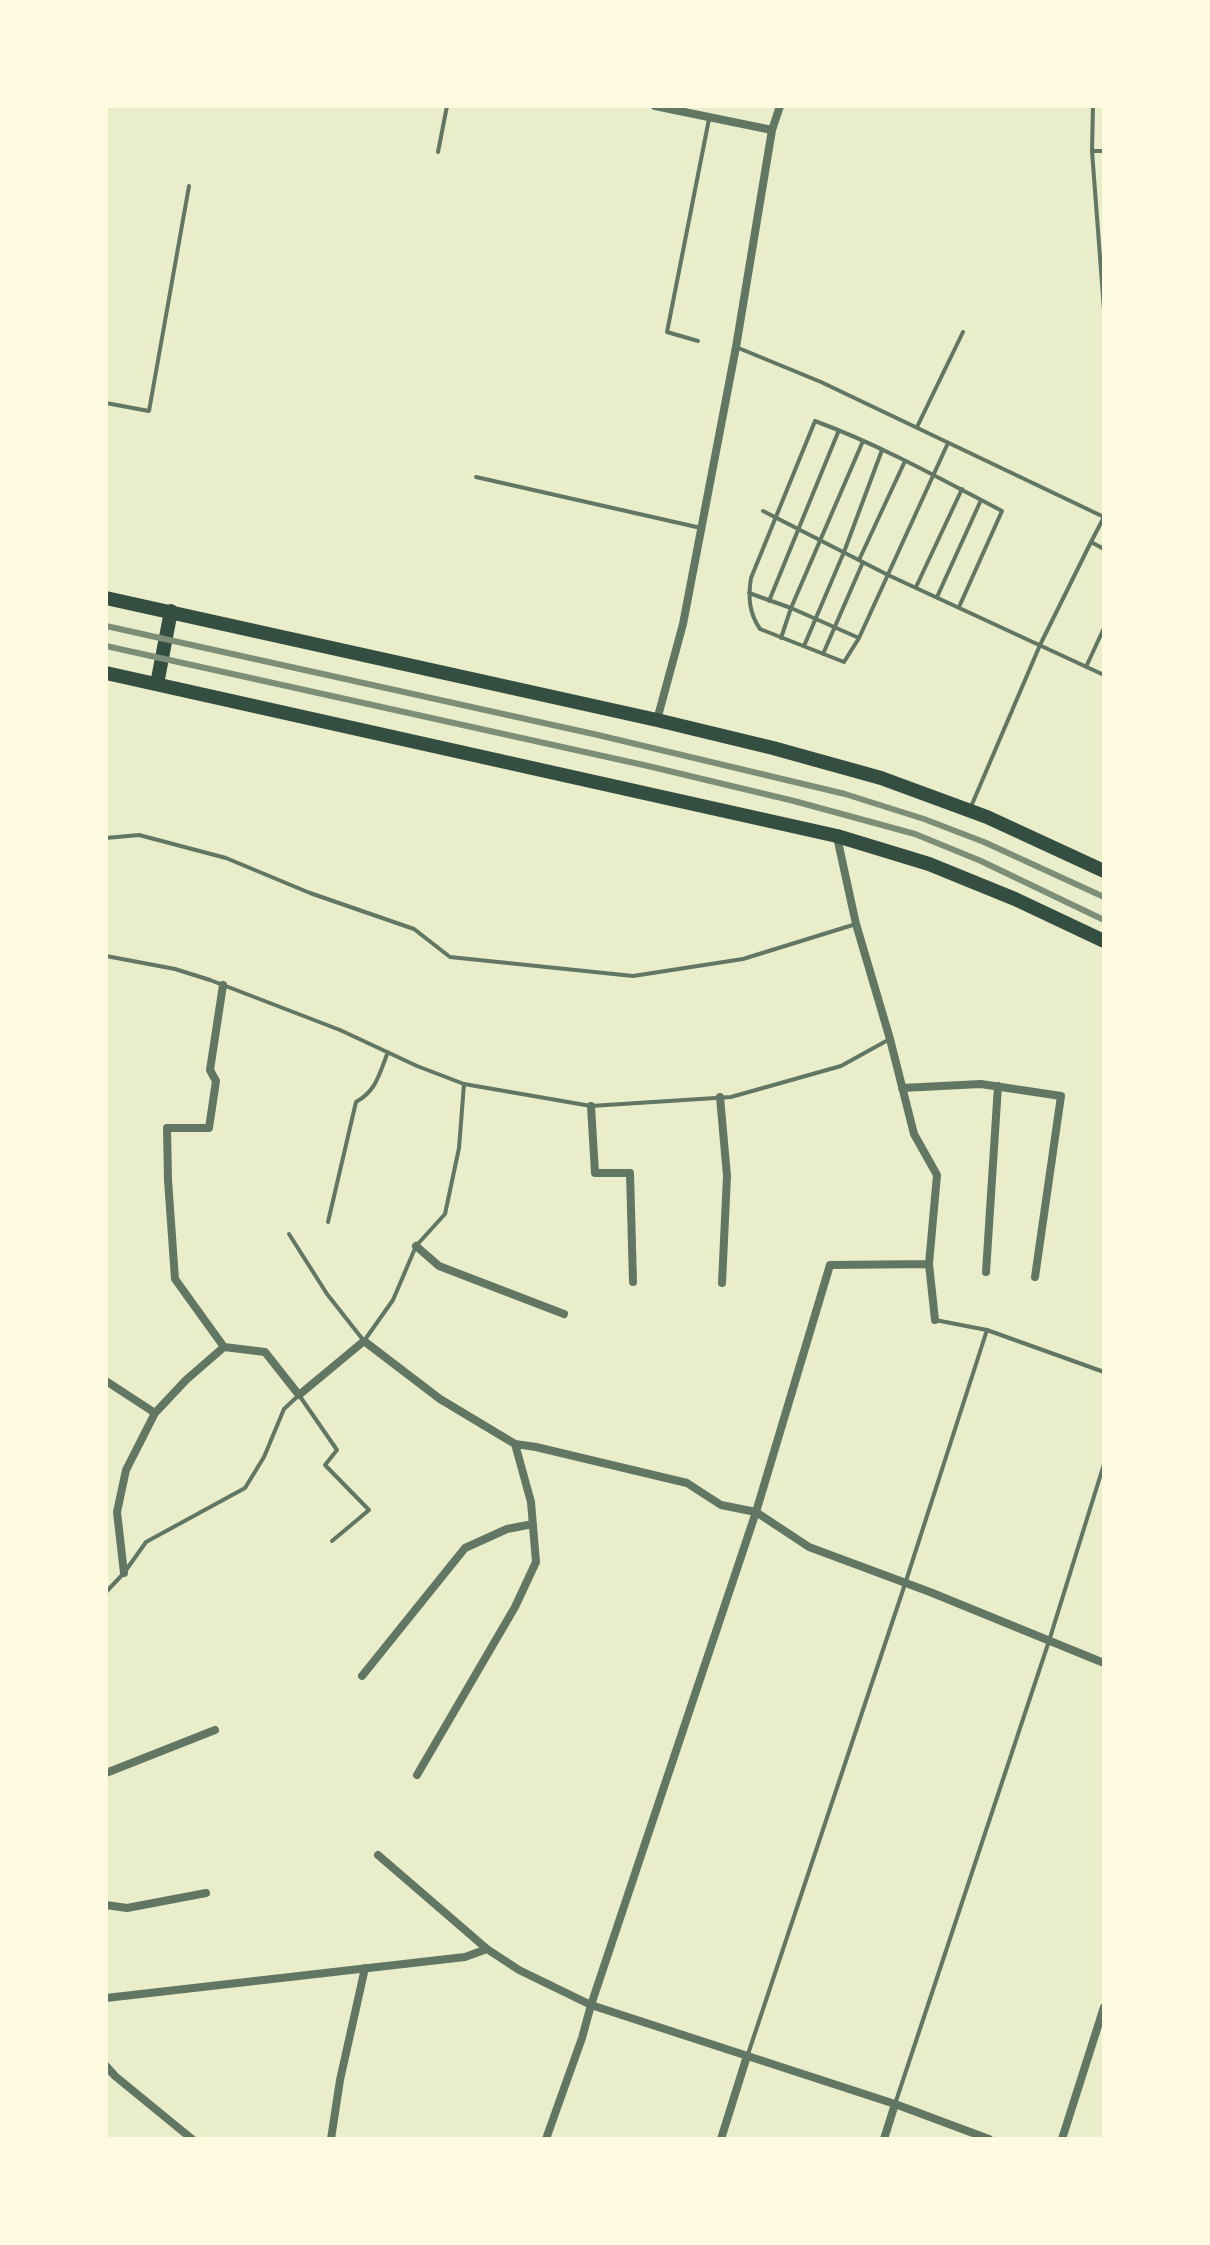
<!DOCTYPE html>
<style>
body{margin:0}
#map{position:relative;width:1210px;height:2245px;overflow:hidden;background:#e9edc9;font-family:"Space Grotesk",sans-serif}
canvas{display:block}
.frame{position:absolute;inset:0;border:108px solid #fefae0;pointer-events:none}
</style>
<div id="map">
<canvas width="1210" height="2245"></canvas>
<div class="frame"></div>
</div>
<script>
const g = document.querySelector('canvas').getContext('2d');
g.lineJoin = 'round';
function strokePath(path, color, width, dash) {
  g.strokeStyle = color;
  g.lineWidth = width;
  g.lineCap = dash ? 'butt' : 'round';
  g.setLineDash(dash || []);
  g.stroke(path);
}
const service = new Path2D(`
 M1093,106l-1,45 12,159
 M1092,151h12
 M438,152l9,-46
 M698,341l-31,-9 42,-213
 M736,347l85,35 283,135 -13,25 13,7
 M106,403l43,8 40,-225
 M917,427l46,-95
 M476,477l225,51
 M763,511l125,64 216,100
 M859,560l46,-99
 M916,587l46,-98
 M749,593l42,15 68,30 89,-195
 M937,597l44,-97
 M769,601l70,-171
 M781,638l10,-30 72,-167
 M859,638l-15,24 -84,-33c-11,-16 -12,-32 -9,-51l64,-157c65,24 126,58 187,90l-43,96
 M804,646l40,-94 38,-102
 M823,654l40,-92
 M1086,667l18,-39
 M970,809l70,-164 51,-103
 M106,838l33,-3 87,23 84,35 104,36 36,28 183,19 110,-17 113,-35
 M106,956l69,13 35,11 130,50 77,36 47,18 127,22 140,-9 110,-31 47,-26
 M328,1222l28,-120c21,-12 23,-28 32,-50
 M289,1234l38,60 37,47 29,-41 23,-54 29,-32 14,-66 5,-64
 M935,1320l52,10 117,42
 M106,1592l18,-19 22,-31 99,-54 19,-31 20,-48 15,-14 38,55 -12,15 44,45 -37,31
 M748,2054l157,-470 82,-254
 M895,2104l154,-463 55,-177`);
const minor = new Path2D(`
 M655,106l117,24
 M657,720l26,-96 53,-277 36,-217 8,-24
 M223,985l-13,85 6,11 -7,47h-42l1,52 7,99 49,68
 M902,1088l79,-4 80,12 -26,181
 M720,1097l7,79 -5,107
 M591,1106l4,67h35l3,109
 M416,1246l23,20 125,48
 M929,1264l6,56
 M986,1272l12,-186
 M106,1381l49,32
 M124,1573l-7,-61 9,-42 29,-57 31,-33 38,-33 41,5 34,43 65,-54 76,58 75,45 21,3 151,36 34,22 35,7 53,35 121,45 174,71
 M362,1676l103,-128 42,-19 26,-5
 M106,1773l109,-43
 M417,1775l98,-168 21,-45 -5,-60 -16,-58
 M378,1855l109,94 32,21 72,35 304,99 94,35
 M106,1905l21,3 79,-15
 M106,1998l359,-41 22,-8
 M106,2066l9,10 77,63
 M331,2139l9,-59 25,-112
 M546,2139l36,-101 9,-33 165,-493 74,-247 99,-1 8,-89 -23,-41 -24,-95 -34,-115 -19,-87
 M721,2139l26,-83
 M884,2139l11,-35
 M1062,2139l42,-132`);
const trunk = new Path2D(`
 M106,598l551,122 116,28 108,30 106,39 117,54
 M106,673l731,163 92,28 86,35 89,42
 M157,684l14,-73`);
const rail = new Path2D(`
 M106,626l492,109 247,59 79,25 60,23 120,55
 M106,646l542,120 146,35 121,33 66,27 123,59`);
strokePath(service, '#617663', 4);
strokePath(minor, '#617663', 8);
strokePath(trunk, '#344e41', 14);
strokePath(rail, '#7c8e77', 6);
</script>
